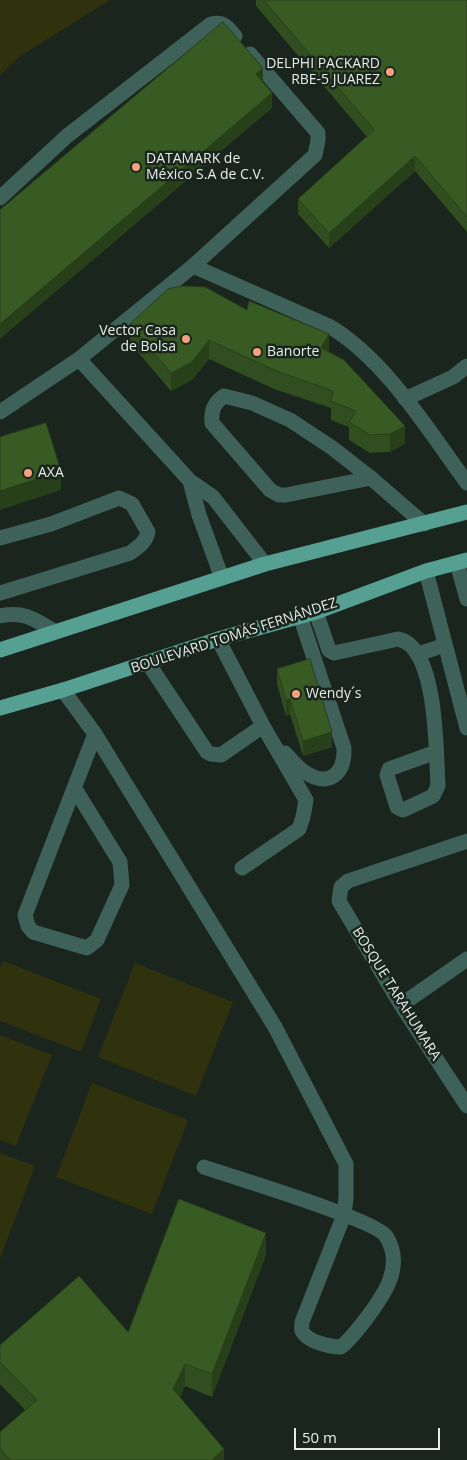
<!DOCTYPE html>
<meta charset="utf-8">
<style>
body{margin:0}
#map{position:relative;width:467px;height:1460px;overflow:hidden;background:#1a251e;font-family:"Open Sans",sans-serif}
canvas{display:block}
.scale{position:absolute;left:294px;top:1428px;width:146px;height:22px;box-sizing:border-box;border:2px solid #e5ece8;border-top:0;padding-left:6px;font-size:15px;line-height:18px;white-space:nowrap;color:#e5ece8;-webkit-text-stroke:4px #1a251e;paint-order:stroke}
</style>
<div id="map">
<canvas width="467" height="1460"></canvas>
<div class="scale">50 m</div>
</div>
<script>
const g = document.querySelector('canvas').getContext('2d');
g.lineJoin = 'round';
function fillPath(path, color) {
  g.fillStyle = color;
  g.fill(path, 'evenodd');
}
function strokePath(path, color, width, dash) {
  g.strokeStyle = color;
  g.lineWidth = width;
  g.lineCap = dash ? 'butt' : 'round';
  g.setLineDash(dash || []);
  g.stroke(path);
}
function drawText(font, color, halo, rows, align = 'center') {
  g.font = font + ' "Open Sans",sans-serif';
  g.lineWidth = 5;
  g.setLineDash([]);
  g.textBaseline = 'middle';
  g.strokeStyle = halo;
  g.fillStyle = color;
  for (const [text, x, y, turn = 0] of rows) {
    g.save();
    g.translate(x, y);
    g.rotate((+turn || 0) * Math.PI / 180);
    g.textAlign = isNaN(turn) ? turn : align;
    if (halo) g.strokeText(text, 0, 0);
    g.fillText(text, 0, 0);
    g.restore();
  }
}
const green = new Path2D(`
 M0,0h110l-88,55 -22,20z
 M3,961l98,38 -20,53 -81,-31v-53z
 M135,963l98,39 -37,94 -98,-39z
 M0,1035l52,20 -36,91 -16,-6z
 M92,1083l96,37 -36,94 -96,-37z
 M0,1153l35,13 -35,93z`);
const minor = new Path2D(`
 M0,198l67,-62 144,-112c12,-3 17,3 24,12
 M193,266l136,60c57,34 99,104 138,157
 M79,359l111,122 23,16 52,67
 M405,399l48,-22 14,-11
 M0,412l79,-53 114,-93 122,-111 3,-15v-7l-68,-79
 M371,478l-85,17h-7l-9,-5 -58,-67c-1,-13 2,-20 12,-27l28,7 38,17 41,27 40,31 53,46
 M190,481l9,34 23,63
 M0,538l51,-14 68,-26 13,6 16,28c-2,10 -10,15 -18,21l-130,40
 M457,563l10,36
 M426,571l41,157
 M316,612l13,38 5,3 64,-14c40,7 38,116 40,147l-5,10 -30,14 -6,-3 -10,-32 2,-6 47,-17
 M0,616c24,-5 34,3 54,15
 M218,639l45,87 43,74 -3,17 -4,12 -57,39
 M418,654l27,-9
 M148,663l59,89 4,2 10,1 42,-29
 M63,690l32,44 180,293 71,137v34l-2,17 -42,107c0,3 -1,6 0,9 5,11 29,16 39,16 10,-8 17,-18 25,-28 18,-24 39,-53 20,-83 -12,-17 -154,-59 -182,-69
 M285,753c6,6 11,13 18,18 24,17 42,5 41,-23l-44,-132
 M75,789l45,73 2,23 -25,55 -10,8 -54,-16 -5,-6 -3,-11 70,-181
 M467,841l-119,40 -7,6 -2,14 62,104 66,101
 M401,1005l66,-46`);
const major = new Path2D(`
 M0,650l265,-86 202,-52
 M0,708l63,-18 155,-51 98,-27 110,-41 41,-11`);
const wall = new Path2D(`
 M256,0h211v232l-52,-61 -86,77 -31,-34v-15l69,-62 -111,-131z
 M247,310l82,42 76,92 -15,8 -20,1 -21,-13v-13l-18,-7v-12l-57,-19 -65,-30 -17,21 -21,11 -41,-48v-19z
 M277,669l55,78 -29,9 -13,-42 -4,2 -9,-32z
 M266,1255l-54,142 -27,-11 -5,11 44,63h-224v-28l25,-22 -25,-26v-39l128,-13z`);
const shadedWall = new Path2D(`
 M263,68v15l-7,-9z
 M272,93v15l-272,231v-15z
 M415,156v15l-86,77v-15z
 M329,334v19l-8,-5z
 M209,340v19l-17,21 -21,11v-18z
 M405,426v18l-15,8v-18z
 M61,471v19l-61,20v-19z
 M290,699v15l-4,2v-16z
 M332,732v15l-29,9v-15z
 M266,1233v22l-54,142v-23z
 M185,1364v22l-12,26v-23z
 M224,1449v11h-12z`);
const building = new Path2D(`
 M264,0h203v217l-52,-61 -86,77 -31,-34 76,-69z
 M223,22l40,46 -7,6 16,19 -272,231v-114z
 M183,286l22,1 42,23 2,-9 80,33 -8,14 23,12 61,66 -15,8 -20,1 -21,-13 7,-11 -25,-10 2,-10 -59,-21 -65,-30 -17,22 -21,11 -41,-49 38,-35z
 M46,423l15,48 -61,20v-54z
 M310,659l22,73 -29,9 -13,-42 -4,1 -9,-31z
 M179,1199l87,34 -54,141 -27,-10 -12,25 51,60 -12,11h-202l-10,-12v-16l37,-32 -37,-38v-17l79,-69 49,56z`);
const markers = [
 [390,72,5,"#f1a17d"],
 [136,167,5,"#f1a17d"],
 [186,339,5,"#f1a17d"],
 [257,352,5,"#f1a17d"],
 [28,473,5,"#f1a17d"],
 [296,694,5,"#f1a17d"]
];
const poiNames = [
 ["DELPHI PACKARD",380,64,"right"],
 ["RBE-5 JUAREZ",380,80,"right"],
 ["DATAMARK de",146,159],
 ["México S.A de C.V.",146,175],
 ["Vector Casa",176,331,"right"],
 ["de Bolsa",176,347,"right"],
 ["Banorte",267,352],
 ["AXA",38,473],
 ["Wendy´s",306,694]
];
const streetNames = [
 ["BOULEVARD TOMÁS FERNÁNDEZ",234,636,-18],
 ["BOSQUE TARAHUMARA",396,994,58]
];
fillPath(green, '#30320e');
strokePath(minor, '#3e615a', 15);
strokePath(major, '#55a093', 15);
fillPath(wall, '#304e1f');
fillPath(shadedWall, '#274019');
fillPath(building, '#385b24');
strokePath(building, '#274019', 1);
for (const [x, y, r, color] of markers) {
  const dot = new Path2D();
  dot.arc(x, y, r, 0, 2 * Math.PI);
  g.fillStyle = color;
  g.fill(dot);
  strokePath(dot, '#1a251e', 2);
}
drawText('14px', '#e5ece8', '#1a251e', poiNames, 'left');
drawText('14px', '#e5ece8', '#1a251e', streetNames);
</script>
